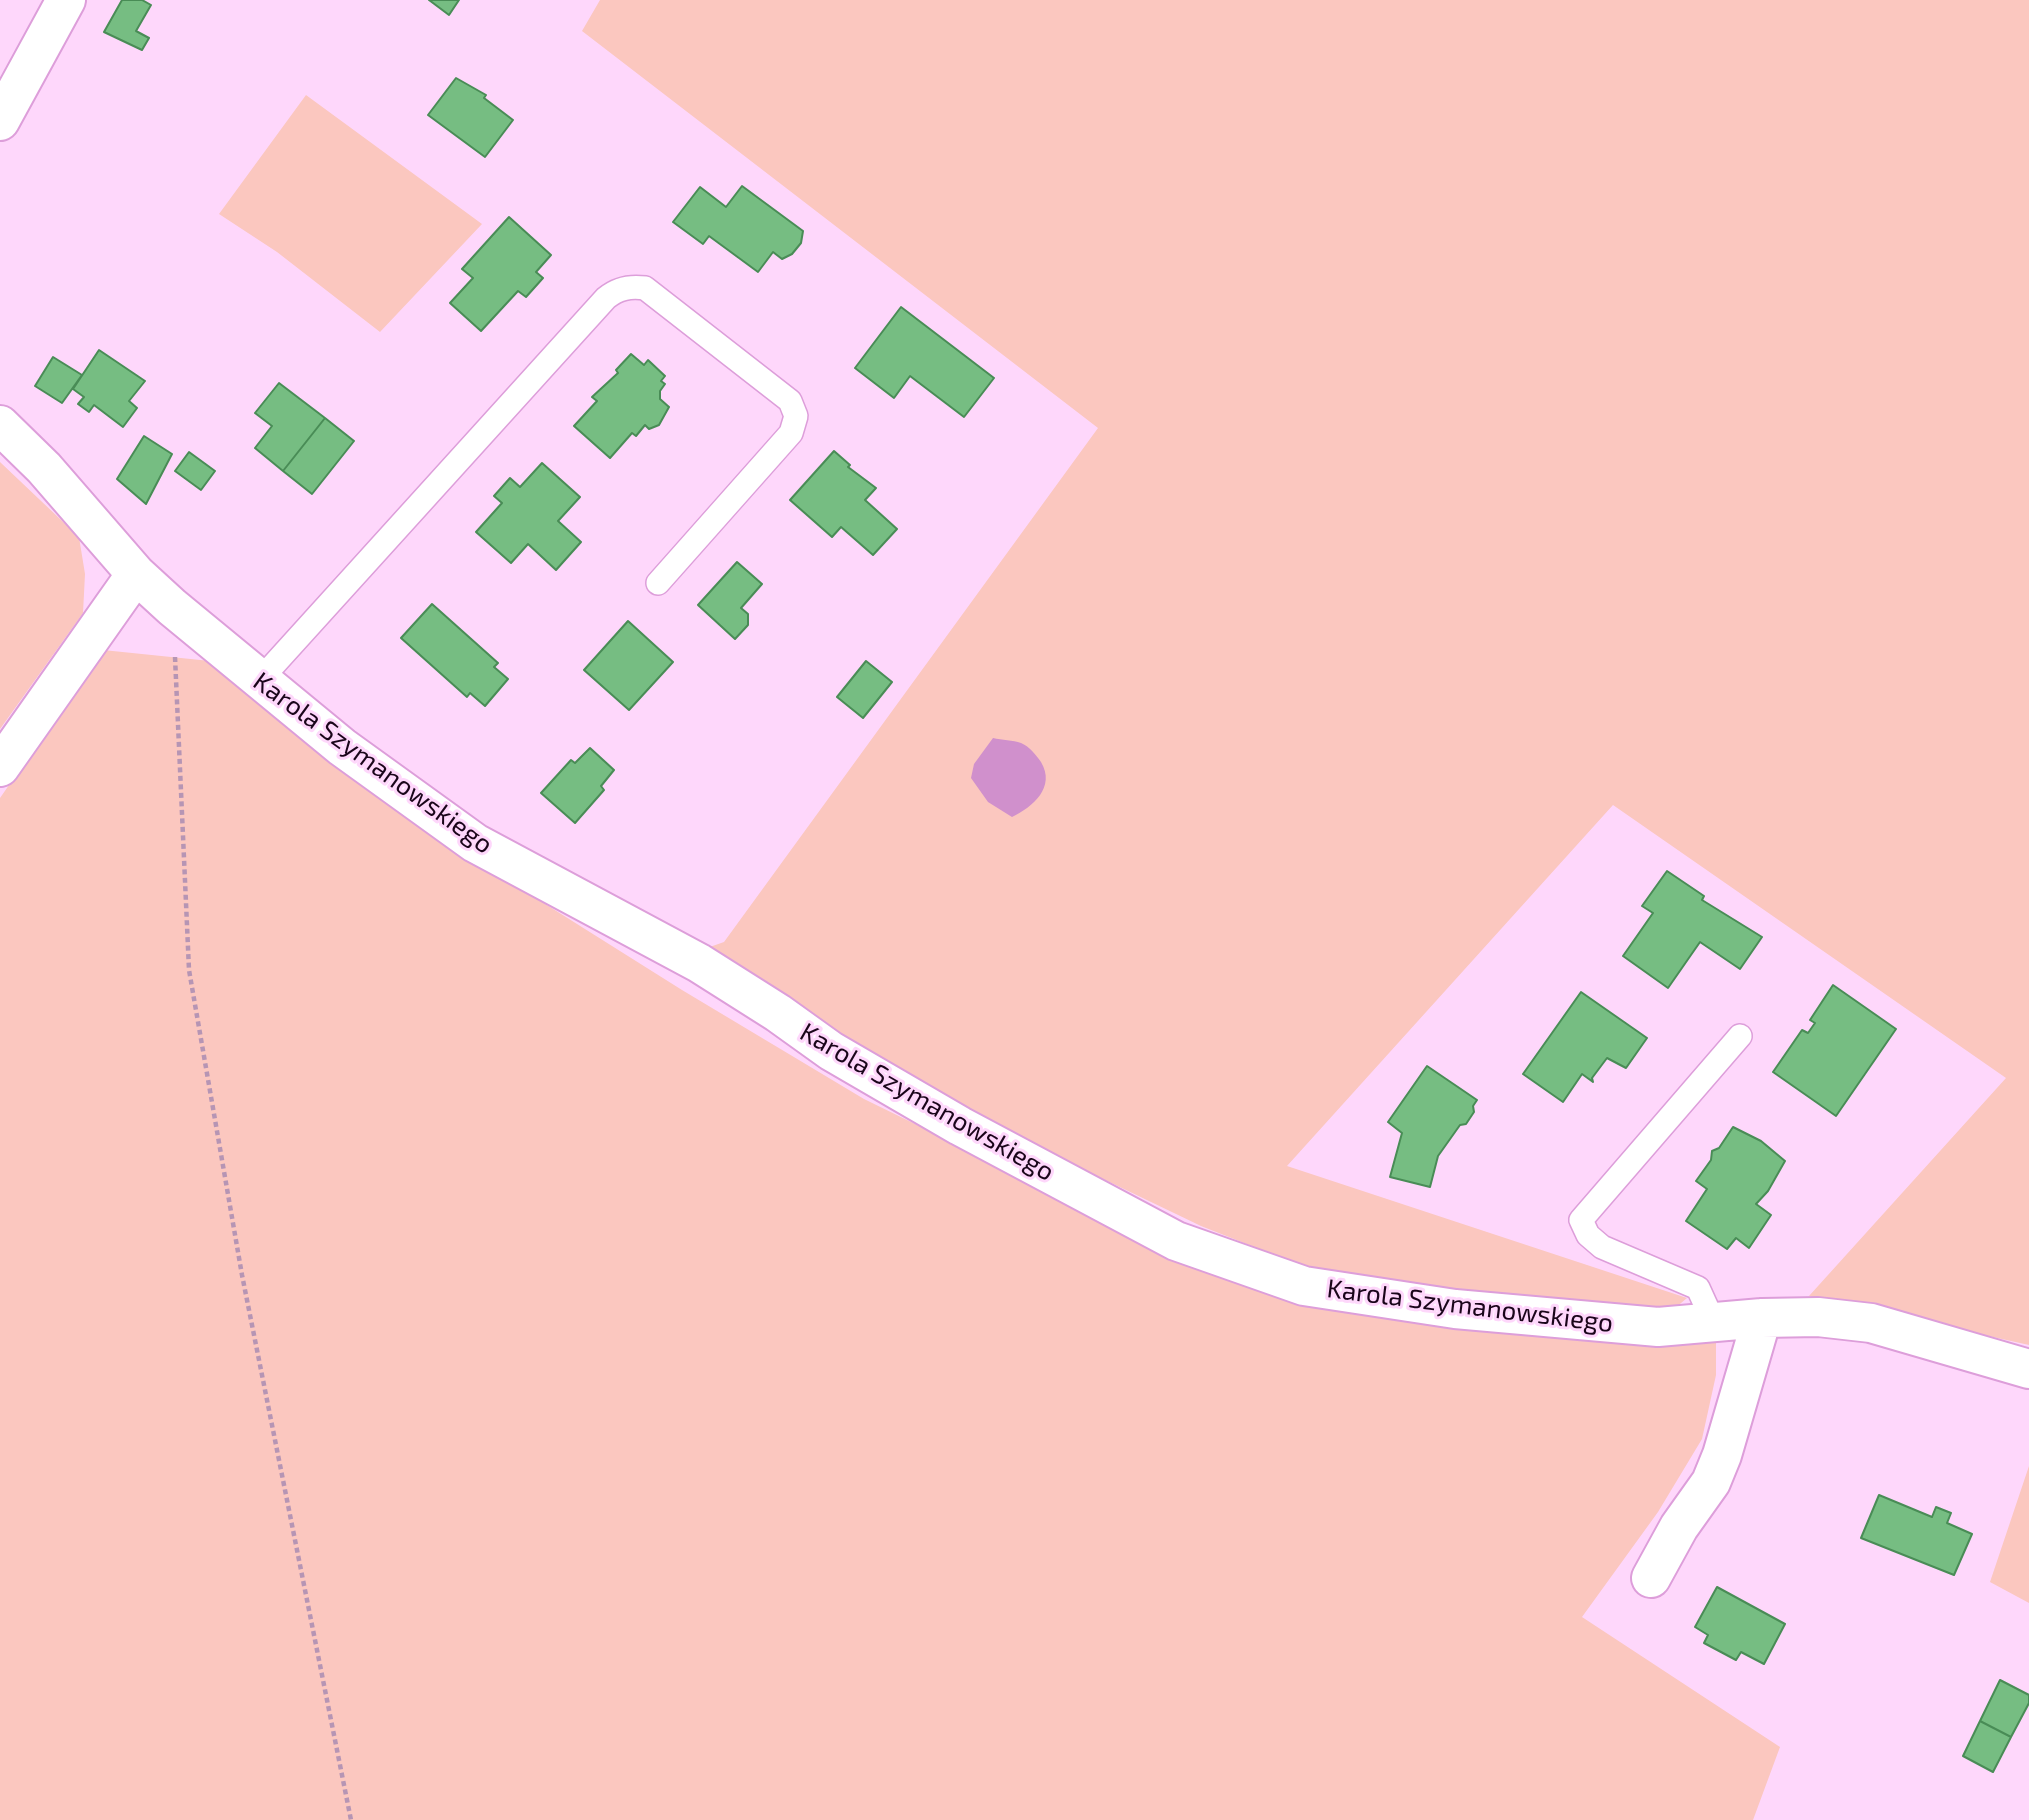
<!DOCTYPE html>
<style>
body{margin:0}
canvas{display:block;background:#fed7fb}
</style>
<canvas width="2029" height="1820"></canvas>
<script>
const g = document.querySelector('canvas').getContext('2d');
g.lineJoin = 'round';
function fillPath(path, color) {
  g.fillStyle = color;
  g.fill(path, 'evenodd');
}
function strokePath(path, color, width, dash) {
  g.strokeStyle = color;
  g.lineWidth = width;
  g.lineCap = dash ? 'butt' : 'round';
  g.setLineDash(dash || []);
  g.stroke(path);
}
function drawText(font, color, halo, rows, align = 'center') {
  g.font = font + ' "Exo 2",sans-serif';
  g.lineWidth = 6;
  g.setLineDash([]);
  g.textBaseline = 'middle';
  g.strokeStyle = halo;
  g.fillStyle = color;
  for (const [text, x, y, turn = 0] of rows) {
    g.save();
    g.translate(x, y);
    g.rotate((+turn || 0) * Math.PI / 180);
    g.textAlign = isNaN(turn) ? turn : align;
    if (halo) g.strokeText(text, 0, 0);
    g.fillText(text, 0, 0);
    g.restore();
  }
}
const green = new Path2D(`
 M600,0h1429v1345l-220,-49 197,-218 -393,-273 -326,361 400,132 -19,16 -345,-40 -122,-48 -204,-98 -107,-62 -186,-117 20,-7 374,-514 -516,-397z
 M306,95l176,129 -102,108 -103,-80 -58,-38z
 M0,462l79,75 6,37 -2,39 -83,116z
 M103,650l107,11 270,202 202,127 182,109 366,179 486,59v38l-14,64 -44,73 -76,105 198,130 -27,73h-1753v-1022z
 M2029,1466v137l-39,-21z`);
const water = new Path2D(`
 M993,738c9,2 20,2 28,5 8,3 15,12 20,19 15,25 -8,45 -29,55l-24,-15 -17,-24 3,-14z`);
const building = new Path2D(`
 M122,0h20l9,5 -15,26 13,7 -7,12 -38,-18z
 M429,0h30l-10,15z
 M456,78l30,17 -2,3 29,22 -28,37 -57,-42z
 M742,186l61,45 -2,12 -9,11 -10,5 -9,-7 -15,20 -49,-36 -6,8 -30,-22 27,-35 26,20z
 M509,217l42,38 -15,17 7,6 -17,19 -8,-6 -37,40 -31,-28 23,-25 -11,-9z
 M901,307l93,71 -30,39 -54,-41 -16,22 -39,-30z
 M99,350l46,31 -16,20 8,7 -14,19 -29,-22 -5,7 -11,-8 6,-7 -11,-8z
 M631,354l13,11 4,-5 17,16 -4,5 4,3 -5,7v8l9,8 -10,18 -10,4 -4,-4 -9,11 -4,-3 -22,25 -36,-32 23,-25 -5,-4 26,-24 -2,-3z
 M53,357l29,18 -20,28 -27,-17z
 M279,383l46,35 -42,53 -28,-23 17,-22 -17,-13z
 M325,418l29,23 -42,53 -29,-23z
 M144,436l28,18 -26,50 -29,-25z
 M834,451l16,14 -2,2 28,21 -11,12 32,29 -24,26 -32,-28 -9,10 -42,-37z
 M189,452l26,19 -14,19 -26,-19z
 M542,463l38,34 -22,24 23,21 -25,28 -28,-26 -17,19 -35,-31 26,-29 -8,-7 16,-18 10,9z
 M737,562l25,22 -21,24 7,6v11l-13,14 -37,-34z
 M432,604l66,59 -4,4 14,12 -23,27 -15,-13 -3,4 -66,-59z
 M628,621l45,41 -44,48 -45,-40z
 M866,661l26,21 -29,36 -26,-21z
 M590,748l24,22 -13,16 3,4 -29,33 -34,-30 30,-33 4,3z
 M1667,871l37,25 -2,4 60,37 -22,32 -40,-27 -32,46 -45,-32 30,-43 -11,-7z
 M1833,985l63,44 -60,87 -63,-44 29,-42 6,3 7,-10 -5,-3z
 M1581,992l66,46 -21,30 -19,-10 -15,20 1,4 -11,-8 -19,28 -40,-28z
 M1427,1066l50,34 -4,6 1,6 -8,12 -6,1 -22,31 -8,31 -40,-10 12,-44 -14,-11z
 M1733,1127l28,14 24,20 -17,30 -12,13 15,11 -22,33 -13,-10 -9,11 -41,-28 21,-32 -11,-8 15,-21 1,-9 7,-3z
 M1879,1495l53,22 4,-10 15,6 -4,10 25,11 -18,41 -93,-37z
 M1717,1587l68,37 -21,40 -23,-12 -5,8 -32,-17 4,-8 -13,-8z
 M2000,1680l29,15v8l-18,34 -31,-16z
 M1980,1721l31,16 -18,35 -30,-16z`);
const path = new Path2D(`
 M175,657l14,313 53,305 109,545`);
const lane = new Path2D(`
 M259,681l347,-383c12,-10 24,-12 39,-10l145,113 6,15 -5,17 -133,150
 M1713,1321l-15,-33 -96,-41 -14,-12 -7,-15 159,-184`);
const street = new Path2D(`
 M0,121l66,-121
 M0,425l44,43 92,106 36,33 170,140 133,96 224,120 79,50 53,38 129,75 216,115 128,45 151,23 203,18 104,-9 56,-1 53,6 158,46
 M0,767l136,-193
 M1651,1578l28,-51 32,-45 11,-27 40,-137`);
const streetNames = [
 ["Karola Szymanowskiego",373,763,36],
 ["Karola Szymanowskiego",927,1102,30],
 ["Karola Szymanowskiego",1470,1306,7]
];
fillPath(green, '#fbc7bf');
fillPath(water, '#d090cc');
fillPath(building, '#76bd82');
strokePath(building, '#498c56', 2);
strokePath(lane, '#dd9eda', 26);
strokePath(street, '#dd9eda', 42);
strokePath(path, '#b695b4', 4.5, [5, 3.5]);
strokePath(lane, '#fff', 23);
strokePath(street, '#fff', 38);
drawText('26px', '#1a051a', '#fed7fb', streetNames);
</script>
